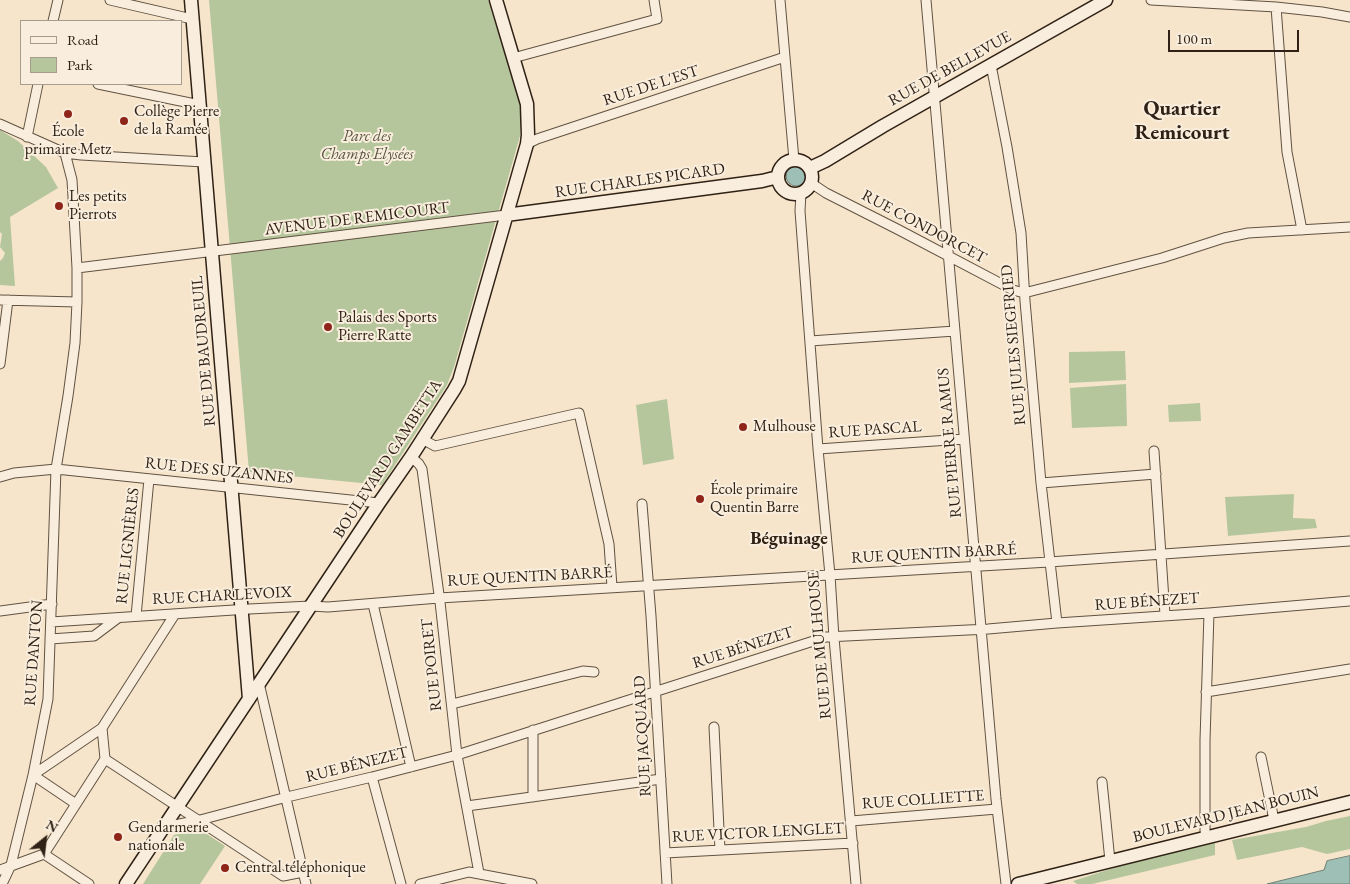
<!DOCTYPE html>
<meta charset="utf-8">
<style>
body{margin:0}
#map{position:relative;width:1350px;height:884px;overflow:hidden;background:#f6e5cb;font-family:"EB Garamond",serif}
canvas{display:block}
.legend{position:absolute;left:20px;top:20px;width:162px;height:65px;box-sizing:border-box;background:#f9eedd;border:1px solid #a89c8d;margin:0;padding:6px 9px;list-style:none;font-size:15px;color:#2f2115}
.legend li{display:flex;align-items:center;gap:10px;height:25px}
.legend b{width:25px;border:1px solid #a89c8d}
.north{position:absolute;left:20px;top:814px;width:50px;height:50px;-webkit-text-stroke:4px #f9eedd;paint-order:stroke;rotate:29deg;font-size:14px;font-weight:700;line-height:20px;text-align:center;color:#2f2115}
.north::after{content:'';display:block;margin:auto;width:18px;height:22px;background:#2f2115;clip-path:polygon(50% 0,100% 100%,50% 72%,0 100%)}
.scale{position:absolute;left:1168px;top:30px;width:131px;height:22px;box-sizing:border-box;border:2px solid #2f2115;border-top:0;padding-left:6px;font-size:15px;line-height:18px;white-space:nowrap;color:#2f2115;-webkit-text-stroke:4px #f9eedd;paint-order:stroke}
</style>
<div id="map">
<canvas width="1350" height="884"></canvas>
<ul class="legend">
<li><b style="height:6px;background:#f9eedd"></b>Road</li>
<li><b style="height:14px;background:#b6c69c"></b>Park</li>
</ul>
<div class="north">N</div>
<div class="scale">100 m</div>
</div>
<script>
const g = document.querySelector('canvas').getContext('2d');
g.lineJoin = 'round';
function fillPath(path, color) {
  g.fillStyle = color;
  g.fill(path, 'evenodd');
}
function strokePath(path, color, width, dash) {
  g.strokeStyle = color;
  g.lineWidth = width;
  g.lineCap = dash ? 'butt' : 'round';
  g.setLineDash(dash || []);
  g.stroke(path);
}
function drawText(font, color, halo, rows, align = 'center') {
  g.font = font + ' "EB Garamond",serif';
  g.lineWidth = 4;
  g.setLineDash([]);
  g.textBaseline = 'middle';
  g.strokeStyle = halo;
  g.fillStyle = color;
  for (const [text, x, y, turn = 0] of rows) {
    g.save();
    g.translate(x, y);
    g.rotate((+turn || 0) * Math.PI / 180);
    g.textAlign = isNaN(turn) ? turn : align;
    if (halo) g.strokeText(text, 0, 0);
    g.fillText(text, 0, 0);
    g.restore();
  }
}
const green = new Path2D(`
 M209,0h279l32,104 1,19 -1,13 -66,231 -7,18 -65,100 -133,-13z
 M0,130l18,11 28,26 12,21 -48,29 5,69 -15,-1v-24l3,-3 2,-5 -5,-6 2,-13 -2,-2z
 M1125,351l1,29 -57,3v-31z
 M1126,384l1,42 -55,2 -2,-40z
 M667,399l7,60 -31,6 -7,-60z
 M1200,403l1,18 -32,1 -1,-17z
 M1294,494l-1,24 22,1 2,9 -89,8 -3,-39z
 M1350,816v33l-23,5 -25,-7 -65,13 -5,-20 74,-13 20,-6z
 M199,829l26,17 -25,38h-57l31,-49z
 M1215,840v15l-123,29h-15l-4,-3 59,-19z`);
const water = new Path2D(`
 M786 176a10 10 0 1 1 20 0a10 10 0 1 1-20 0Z
 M1350,856v28h-83l57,-14 3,-9z`);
const street = new Path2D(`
 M110,0l82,19
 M780,0l14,160
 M926,0l70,799 10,85
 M1151,0l125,7 46,5 28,5
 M1276,7l11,145 15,78
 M53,21l5,-21
 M513,58l144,-39 -3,-19
 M991,65l16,82 14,86 4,68 16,182 16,140
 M98,84l102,21
 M0,124l65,29 16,2 123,7
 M27,137l11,-53
 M527,144l10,-5 248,-82
 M811,183l15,10 73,37 114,60 11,3 138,-35 62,-20 24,-5 102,-6
 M801,193l-1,18 18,238 12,126 4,63 22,246
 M77,268l429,-53
 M0,300l77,2
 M810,341l145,-10
 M0,364l8,-64
 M422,439l13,7 144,-33 30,131 3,43
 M818,449l146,-10
 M1154,451l11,164
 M411,457l8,7 3,5 18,133 17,153 22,118
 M0,477l14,-4 42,-4 323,34
 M1041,483l115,-9
 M642,504l9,112 16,268
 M373,604l38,163
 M0,611l52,-7
 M136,616l13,-137
 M51,622l198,-13 62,-3 17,1 111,-9 610,-36 301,-21
 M50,639l44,-3 24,-18
 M259,683l47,201
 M1206,692l144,-23
 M452,704l131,-33 11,1
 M714,727l6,123
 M102,728l3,31 178,117 20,-4
 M1261,757l13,63
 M372,777l29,107
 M1102,782l8,79
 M533,797v-67
 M76,804l-43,-29 69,-47 73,-114
 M467,806l194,-27
 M851,821l146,-12
 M164,827l36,-7 87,-23 85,-20 85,-22 369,-118 162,-8 69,-6 152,-10 141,-12
 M1206,837l-1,-7v-90l4,-127
 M665,853l188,-10
 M44,854l61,-95
 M0,870l44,-16 45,30
 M2,884l9,-19 22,-90 15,-76 8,-230 12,-73 7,-53 2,-41v-34l-5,-88 -7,-27
 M420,884l49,-12 63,12`);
const secondary = new Path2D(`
 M191,0l58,699
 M778 177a17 17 0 1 1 34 0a17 17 0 1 1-34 0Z
 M810,168l15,-7 58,-35 223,-126
 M506,215l256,-34 16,-4
 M126,884l253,-381 32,-46 43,-67 5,-9 68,-237 1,-9 -1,-31 -31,-104
 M1018,884l332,-82`);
const markers = [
 [68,114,5,"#8f2418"],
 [124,121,5,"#8f2418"],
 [59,206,5,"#8f2418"],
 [328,327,5,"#8f2418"],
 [743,427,5,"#8f2418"],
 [700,499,5,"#8f2418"],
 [118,837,5,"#8f2418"],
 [225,868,5,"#8f2418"]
];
const streetNames = [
 ["RUE DE BELLEVUE",950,69,-29],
 ["RUE DE L'EST",651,86,-18],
 ["RUE CHARLES PICARD",640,181,-8],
 ["AVENUE DE REMICOURT",357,219,-7],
 ["RUE CONDORCET",924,227,28],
 ["RUE JULES SIEGFRIED",1014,345,-95],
 ["RUE DE BAUDREUIL",204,351,-95],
 ["RUE PASCAL",875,430,-4],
 ["RUE PIERRE RAMUS",950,443,-95],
 ["BOULEVARD GAMBETTA",388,459,-57],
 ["RUE DES SUZANNES",219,471,6],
 ["RUE LIGNIÈRES",128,546,-84],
 ["RUE QUENTIN BARRÉ",934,554,-3],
 ["RUE QUENTIN BARRÉ",530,577,-3],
 ["RUE CHARLEVOIX",222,596,-3],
 ["RUE BÉNEZET",1147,602,-4],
 ["RUE DE MULHOUSE",820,645,-95],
 ["RUE BÉNEZET",743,648,-18],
 ["RUE DANTON",34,653,-86],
 ["RUE POIRET",432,665,-96],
 ["RUE JACQUARD",643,736,-93],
 ["RUE BÉNEZET",357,765,-14],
 ["RUE COLLIETTE",923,800,-4],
 ["BOULEVARD JEAN BOUIN",1226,815,-14],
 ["RUE VICTOR LENGLET",758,833,-3]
];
const poiNames = [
 ["Collège Pierre",134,112],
 ["de la Ramée",134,130],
 ["École",68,132,"center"],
 ["primaire Metz",68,150,"center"],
 ["Les petits",69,197],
 ["Pierrots",69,215],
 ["Palais des Sports",338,318],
 ["Pierre Ratte",338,336],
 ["Mulhouse",753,427],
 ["École primaire",710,490],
 ["Quentin Barre",710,508],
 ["Gendarmerie",128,828],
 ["nationale",128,846],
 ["Central téléphonique",235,868]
];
const parkNames = [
 ["Parc des",367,137],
 ["Champs Elysées",367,155]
];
const neighbourhoodNames = [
 ["Béguinage",789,539]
];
const districtNames = [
 ["Quartier",1182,109],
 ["Remicourt",1182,133]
];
fillPath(green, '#b6c69c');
fillPath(water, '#9dbfb6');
strokePath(water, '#718076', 1);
strokePath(street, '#615242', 11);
strokePath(secondary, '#2f2115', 15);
strokePath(street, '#f9eedd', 9);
strokePath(secondary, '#f9eedd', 12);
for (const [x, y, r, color] of markers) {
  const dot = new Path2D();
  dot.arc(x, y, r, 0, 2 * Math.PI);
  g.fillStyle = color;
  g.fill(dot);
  strokePath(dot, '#f9eedd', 2);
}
drawText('16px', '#2f2115', '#f9eedd', streetNames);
drawText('16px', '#2f2115', '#f9eedd', poiNames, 'left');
drawText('italic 16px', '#58533e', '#f9eedd', parkNames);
drawText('bold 18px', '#2f2115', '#f9eedd', neighbourhoodNames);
drawText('bold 21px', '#2f2115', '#f9eedd', districtNames);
</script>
